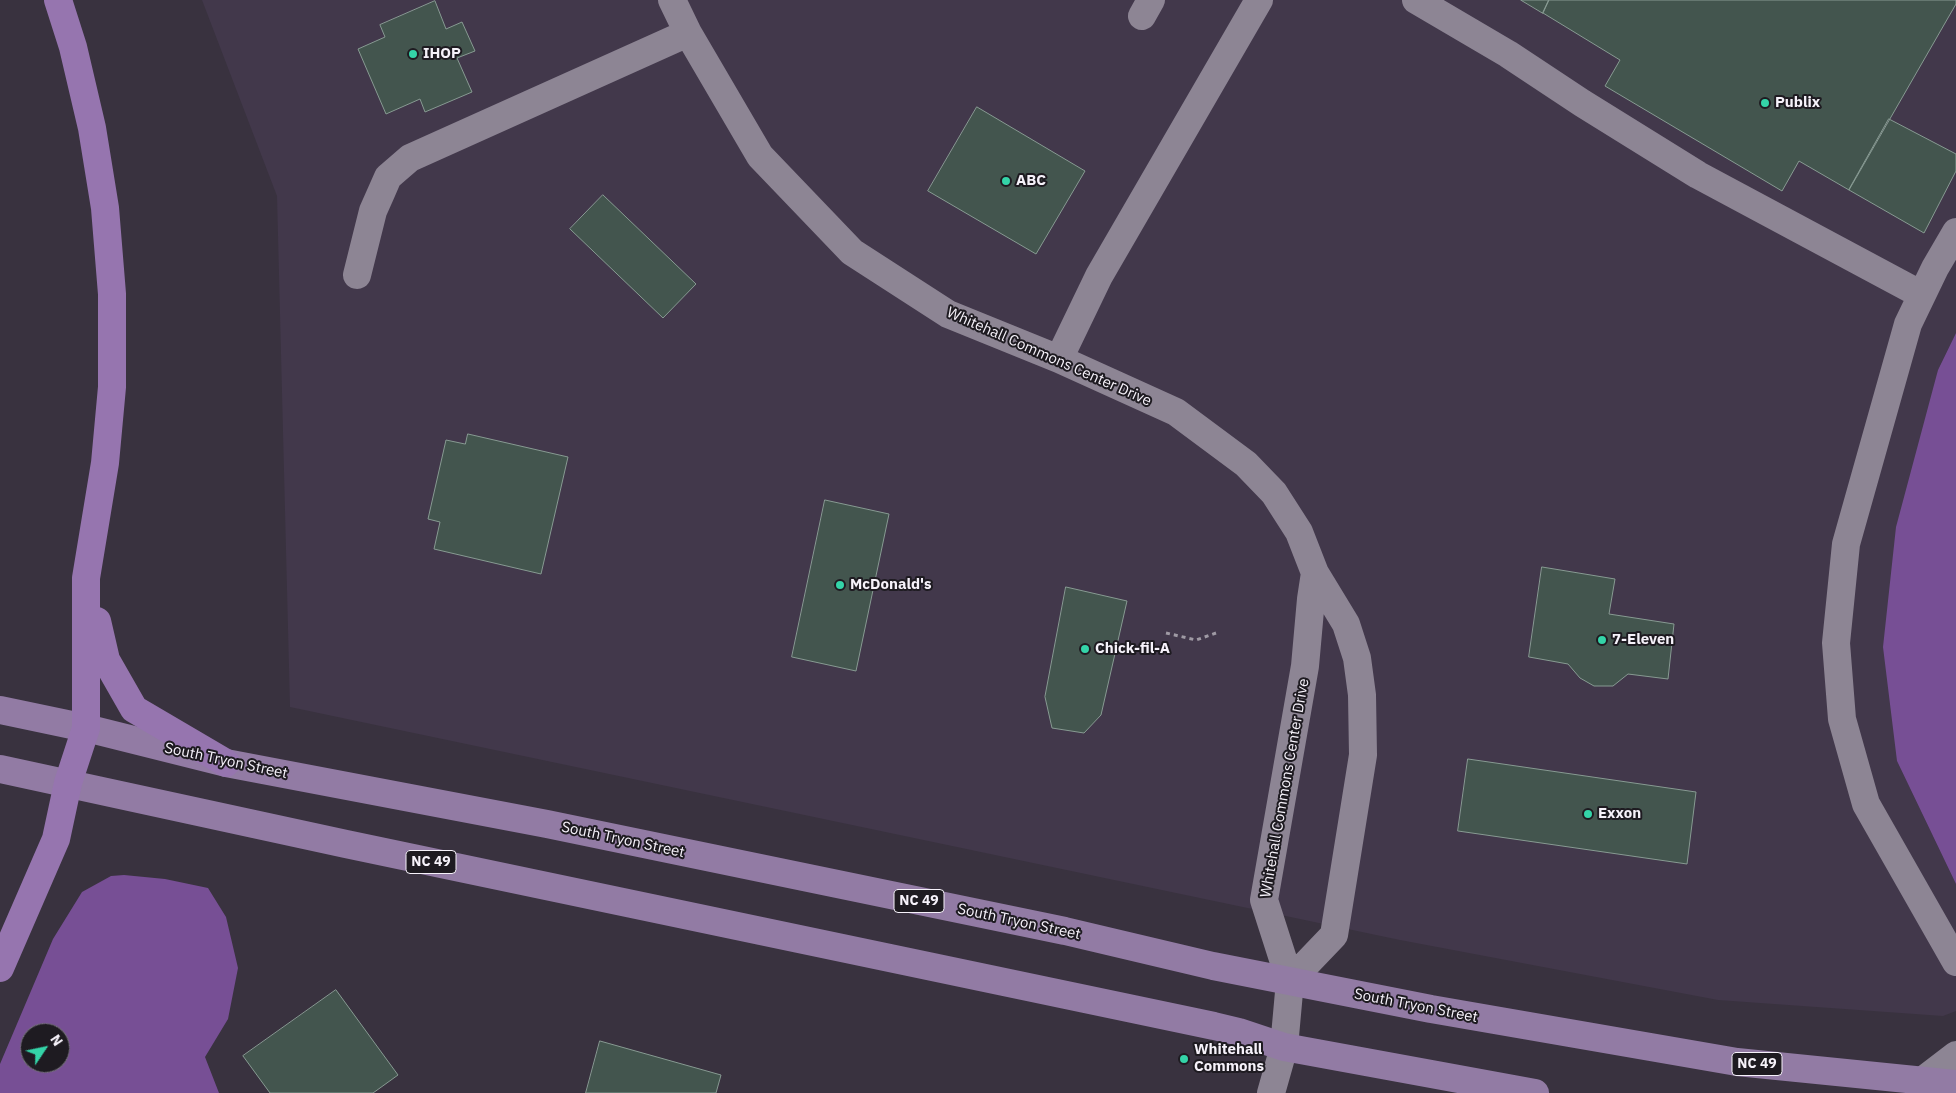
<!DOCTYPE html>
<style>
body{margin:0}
#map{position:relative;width:1956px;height:1093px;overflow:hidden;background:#39323f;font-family:"IBM Plex Sans",sans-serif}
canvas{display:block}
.north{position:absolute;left:20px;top:1023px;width:50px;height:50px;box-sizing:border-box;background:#1e1b21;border:1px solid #747178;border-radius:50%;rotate:56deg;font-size:14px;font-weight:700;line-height:20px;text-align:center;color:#f6f2fa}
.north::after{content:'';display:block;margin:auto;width:18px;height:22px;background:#34d4a8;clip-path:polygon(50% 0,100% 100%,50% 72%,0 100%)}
</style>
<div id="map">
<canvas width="1956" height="1093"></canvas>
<div class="north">N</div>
</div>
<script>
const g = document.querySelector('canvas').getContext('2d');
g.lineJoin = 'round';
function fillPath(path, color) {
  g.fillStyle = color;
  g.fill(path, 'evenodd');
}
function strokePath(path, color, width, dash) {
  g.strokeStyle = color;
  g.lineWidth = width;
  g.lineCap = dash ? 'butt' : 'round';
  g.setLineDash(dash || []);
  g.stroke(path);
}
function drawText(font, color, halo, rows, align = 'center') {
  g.font = font + ' "IBM Plex Sans",sans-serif';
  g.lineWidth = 4;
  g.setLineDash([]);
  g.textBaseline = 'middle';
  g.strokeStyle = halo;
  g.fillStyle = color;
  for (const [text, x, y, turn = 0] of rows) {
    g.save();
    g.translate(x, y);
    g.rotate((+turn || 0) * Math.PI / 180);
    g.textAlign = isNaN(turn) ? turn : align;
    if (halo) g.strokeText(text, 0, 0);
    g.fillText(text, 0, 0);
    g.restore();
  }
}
const built = new Path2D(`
 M202,0h1754v333l-18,37 -41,391 59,123v127l-13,5 -225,-16 -318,-60 -1110,-233 -13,-511z`);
const forest = new Path2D(`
 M1956,333v551l-59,-123 -14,-114 13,-120 42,-157z
 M124,875l41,4 43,9 18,29 12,51 -10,51 -23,38 14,36h-219v-29l53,-125 29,-47 29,-16zM30,1033h30v30h-30z`);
const building = new Path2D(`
 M1521,0h28l-6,13z
 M1549,0h407v4l-107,186 -50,-29 -17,30 -177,-105 15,-26 -77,-47z
 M435,1l11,28 16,-7 13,29 -18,7 15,34 -47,20 -5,-13 -34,15 -28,-65 27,-12 -5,-12z
 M977,107l108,64 -49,83 -108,-63z
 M1889,119l67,35v17l-32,62 -75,-43z
 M603,195l93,89 -33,34 -93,-89z
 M468,434l100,23 -27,117 -107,-25 6,-27 -12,-3 18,-79 19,4z
 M825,500l64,14 -33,157 -64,-14z
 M1542,567l73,12 -6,35 65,10 -6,55 -40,-5 -15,12h-19l-14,-8 -12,-14 -39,-7z
 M1066,587l61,14 -26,114 -17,18 -32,-5 -7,-31z
 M1468,759l228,33 -9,72 -229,-33z
 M336,990l62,85 -25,18h-103l-27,-37z
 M600,1041l121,34 -5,18h-130z`);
const path = new Path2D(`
 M1166,633l30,7 23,-8`);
const minor = new Path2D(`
 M672,0l16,33 72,123 92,96 96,62 111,45 117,53 70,52 28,29 25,39 16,41 31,51 11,34 5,37 1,60 -29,180 -44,46
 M1416,0l92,54 74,49 116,72 224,120
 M1142,16l9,-16
 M1956,232l-21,36 -27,56 -62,220 -10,99 6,76 24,85 90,158
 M357,275l16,-64 8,-18 7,-16 22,-19 278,-125
 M1059,359l40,-83 160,-276
 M1922,1081l34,-26
 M1271,1093l13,-46 6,-66 -26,-81 41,-234 6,-67 4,-26`);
const major = new Path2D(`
 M0,710l86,18 140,35 321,61 518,107 148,35 218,43 306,53 219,22
 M0,769l346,75 868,182 25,6 45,15 251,46`);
const highway = new Path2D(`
 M97,621l9,39 28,49 92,54
 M0,968l56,-129 12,-56 18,-55v-150l19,-115 7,-76v-93l-7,-86 -13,-80 -19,-81 -15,-47`);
const markers = [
 [413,54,5,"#34d4a8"],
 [1765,103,5,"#34d4a8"],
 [1006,181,5,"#34d4a8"],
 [840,585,5,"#34d4a8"],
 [1602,640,5,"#34d4a8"],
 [1085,649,5,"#34d4a8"],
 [1588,814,5,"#34d4a8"],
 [1184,1059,5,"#34d4a8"]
];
const shields = [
 [431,862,50],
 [919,901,50],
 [1757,1064,50]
];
const shieldNames = [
 ["NC 49",431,862],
 ["NC 49",919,901],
 ["NC 49",1757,1064]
];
const poiNames = [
 ["IHOP",423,54],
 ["Publix",1775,103],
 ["ABC",1016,181],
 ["McDonald's",850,585],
 ["7-Eleven",1612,640],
 ["Chick-fil-A",1095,649],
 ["Exxon",1598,814],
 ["Whitehall",1194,1050],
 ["Commons",1194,1067]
];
const streetNames = [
 ["Whitehall Commons Center Drive",1049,357,24],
 ["South Tryon Street",226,761,12],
 ["Whitehall Commons Center Drive",1285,788,-80],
 ["South Tryon Street",623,840,12],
 ["South Tryon Street",1019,922,12],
 ["South Tryon Street",1416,1006,11]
];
fillPath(built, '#42384b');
fillPath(forest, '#774f95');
fillPath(building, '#43554e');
strokePath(building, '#879a92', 1);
strokePath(path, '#9f9aa4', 3, [4, 4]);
strokePath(minor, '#8d8594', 28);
strokePath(major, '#927ba4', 28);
strokePath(highway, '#9675af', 28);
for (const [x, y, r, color] of markers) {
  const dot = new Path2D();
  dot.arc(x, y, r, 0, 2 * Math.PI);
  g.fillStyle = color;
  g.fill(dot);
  strokePath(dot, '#1e1b21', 2);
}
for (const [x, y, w] of shields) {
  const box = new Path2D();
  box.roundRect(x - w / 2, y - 11.5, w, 23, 4);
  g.fillStyle = '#1e1b21';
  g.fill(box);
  strokePath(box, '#f6f2fa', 1);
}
drawText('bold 14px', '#f6f2fa', null, shieldNames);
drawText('bold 15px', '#f6f2fa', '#1e1b21', poiNames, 'left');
drawText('15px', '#f6f2fa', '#1e1b21', streetNames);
</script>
